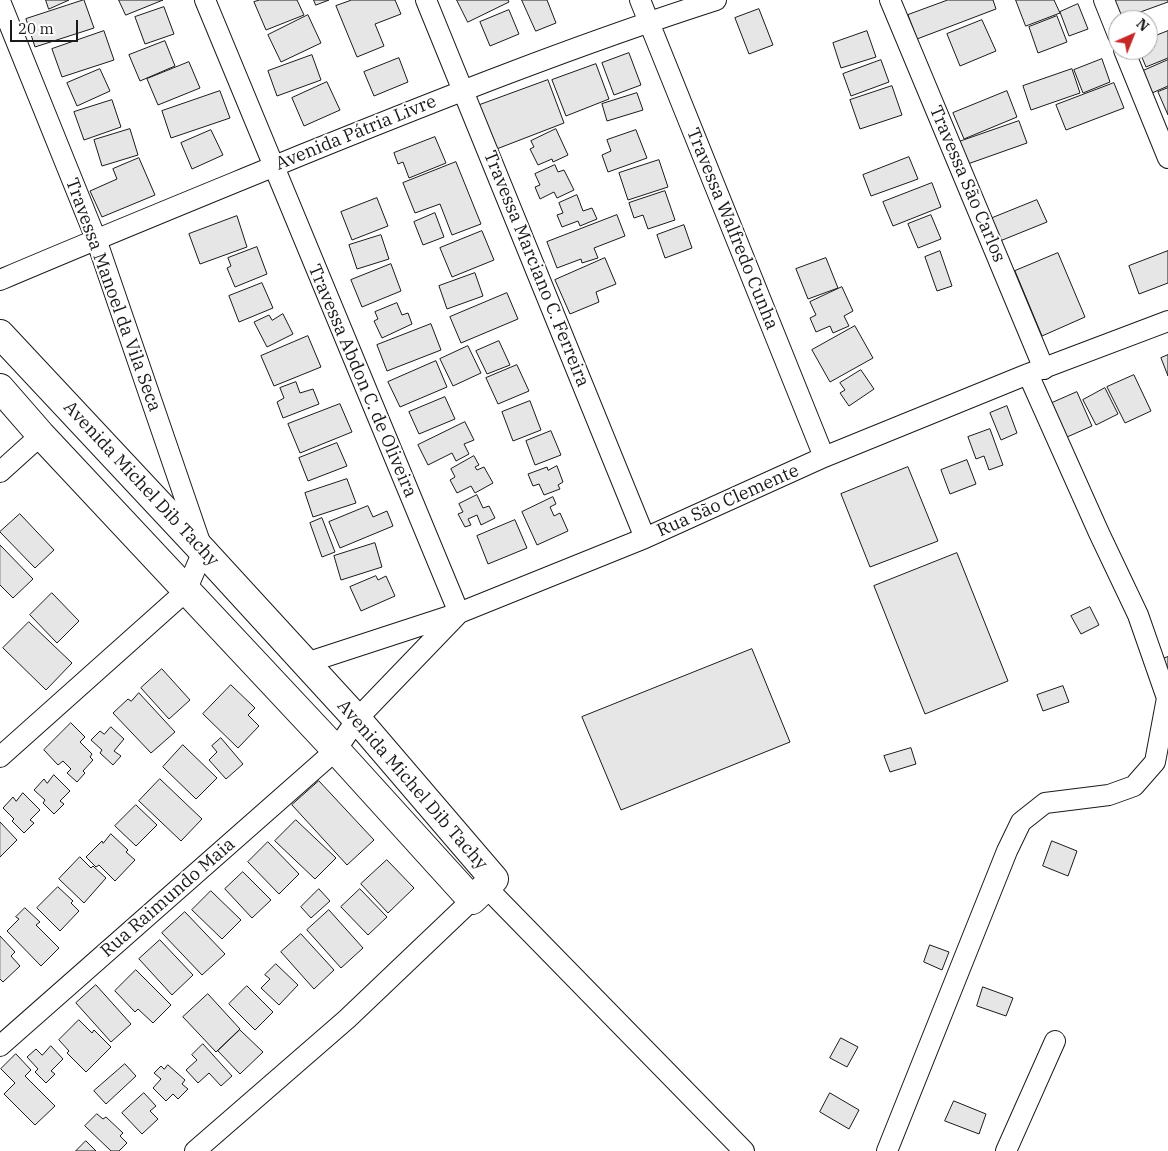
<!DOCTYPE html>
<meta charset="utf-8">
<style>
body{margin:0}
#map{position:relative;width:1168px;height:1151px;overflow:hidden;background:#fff;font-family:"IBM Plex Serif",serif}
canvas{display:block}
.north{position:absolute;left:1108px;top:10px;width:50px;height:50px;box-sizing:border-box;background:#fff;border:1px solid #a3a3a3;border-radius:50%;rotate:44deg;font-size:14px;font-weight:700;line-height:20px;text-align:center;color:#1a1a1a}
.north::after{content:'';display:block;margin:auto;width:18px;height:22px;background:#c62828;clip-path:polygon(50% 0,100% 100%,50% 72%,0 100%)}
.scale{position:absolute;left:10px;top:20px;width:68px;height:22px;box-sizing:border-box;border:2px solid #1a1a1a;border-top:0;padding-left:6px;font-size:15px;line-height:18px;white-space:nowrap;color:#1a1a1a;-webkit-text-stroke:4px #fff;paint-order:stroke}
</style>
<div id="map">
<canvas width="1168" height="1151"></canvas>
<div class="north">N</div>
<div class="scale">20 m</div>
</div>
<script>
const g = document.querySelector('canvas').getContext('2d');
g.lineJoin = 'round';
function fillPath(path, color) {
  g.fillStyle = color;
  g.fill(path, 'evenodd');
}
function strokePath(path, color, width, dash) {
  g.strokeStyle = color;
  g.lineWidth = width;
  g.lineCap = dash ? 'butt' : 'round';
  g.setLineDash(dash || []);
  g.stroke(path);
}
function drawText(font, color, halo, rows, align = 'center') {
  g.font = font + ' "IBM Plex Serif",serif';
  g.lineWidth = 4;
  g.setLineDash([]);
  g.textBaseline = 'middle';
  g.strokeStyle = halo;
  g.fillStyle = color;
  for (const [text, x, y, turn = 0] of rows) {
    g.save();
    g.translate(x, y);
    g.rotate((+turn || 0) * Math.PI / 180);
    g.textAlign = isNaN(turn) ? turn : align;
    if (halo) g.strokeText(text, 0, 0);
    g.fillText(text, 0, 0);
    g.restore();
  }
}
const building = new Path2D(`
 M46,0h23l-20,9z
 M84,0l10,28 -59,19 -9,-28z
 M119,0h44l-37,15z
 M260,0h37l7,15 -38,15 -12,-28z
 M314,0h15l-13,5z
 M352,0h43l6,14 -26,10 9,22 -27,11 -21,-51z
 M457,0h51l1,2 -41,20z
 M522,0h25l9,23 -20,8z
 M948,0h45l3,9 -79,30 -9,-24z
 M1016,0h38l6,13 -34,13z
 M1114,0h54v2l-47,17z
 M1078,4l10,25 -19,7 -9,-24z
 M164,7l10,27 -29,10 -10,-27z
 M759,9l14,36 -24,9 -14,-36z
 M509,10l10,24 -29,12 -10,-24z
 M308,15l13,28 -40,19 -13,-27z
 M1057,16l10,26 -29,11 -9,-26z
 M982,20l14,31 -36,15 -13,-32z
 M104,31l10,29 -52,17 -10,-28z
 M867,31l9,26 -35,11 -8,-25z
 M1168,31v27l-22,9 -7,-17h9v-11z
 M165,41l10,25 -35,15 -11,-26z
 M629,53l12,32 -27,10 -12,-32z
 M312,55l9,25 -44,16 -9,-25z
 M399,58l9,24 -34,14 -10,-24z
 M1102,59l8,23 -27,11 -9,-23z
 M881,60l8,22 -38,14 -8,-22z
 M1168,60v26l-16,7 -9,-22z
 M189,62l11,26 -42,17 -11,-26z
 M596,64l13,35 -43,17 -14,-36z
 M100,69l10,22 -33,15 -10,-23z
 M1072,69l8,24 -49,17 -8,-24z
 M548,80l16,43 -70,27 -17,-44z
 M327,82l13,28 -36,16 -12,-28z
 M1114,83l10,25 -58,22 -10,-25z
 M892,86l10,29 -42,14 -10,-29z
 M1168,88v27l-10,-23z
 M220,91l10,27 -59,20 -9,-27z
 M1007,91l10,26 -53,22 -11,-26z
 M637,93l6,17 -36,11 -5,-17z
 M112,100l9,27 -37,13 -10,-28z
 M1019,121l8,22 -65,23 -9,-22z
 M130,129l8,26 -36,11 -8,-26z
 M556,129l12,26 -15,7 -1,-3 -14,6 -8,-16 4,-2 -3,-6z
 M211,130l12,25 -31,14 -11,-26z
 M636,130l11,28 -39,14 -6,-17 9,-4 -4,-11z
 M435,137l11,26 -37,15 -6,-16 -5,2 -4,-11z
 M909,157l9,22 -47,17 -8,-21z
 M139,158l16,37 -53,22 -12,-26 27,-12 -4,-10z
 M659,160l9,27 -40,13 -9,-27z
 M456,162l25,62 -29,11 -12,-31 -25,9 -12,-30z
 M555,165l3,7 6,-2 10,20 -17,8 -3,-6 -14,7 -5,-12 5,-2 -5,-11z
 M932,183l9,24 -48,19 -10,-24z
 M665,191l10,29 -27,9 -5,-14 -9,3 -5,-15z
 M577,195l6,16 9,-3 5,11 -17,7 -2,-5 -16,6 -5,-12 6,-2 -4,-10z
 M377,198l11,28 -36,14 -11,-28z
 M1037,200l10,22 -52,21 -10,-22z
 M435,213l9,24 -21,8 -9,-23z
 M617,215l8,21 -31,12 4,10 -16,5 -1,-4 -24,9 -10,-26z
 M931,215l10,24 -23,9 -10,-24z
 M237,216l10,31 -47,17 -11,-30z
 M684,225l8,23 -27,10 -8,-23z
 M482,231l12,29 -42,17 -12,-29z
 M381,235l8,24 -32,10 -8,-24z
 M257,247l10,27 -32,13 -8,-19 4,-2 -3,-8z
 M940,251l12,35 -15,5 -12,-34z
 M1168,251v32l-29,11 -10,-28z
 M1058,253l27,64 -43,19 -27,-65z
 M605,258l11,26 -20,8 3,10 -29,12 -15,-34z
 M826,258l12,30 -30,11 -12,-30z
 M391,264l10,27 -39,16 -11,-27z
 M475,273l8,23 -36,13 -8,-23z
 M262,283l11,25 -34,14 -10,-26z
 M842,287l11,24 -9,5 5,10 -16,7 -3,-7 -14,6 -6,-14 6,-3 -6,-13z
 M507,293l11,26 -57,24 -11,-26z
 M397,303l5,12 6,-2 4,11 -30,14 -8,-17 4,-2 -3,-7z
 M283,314l10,20 -26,13 -13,-25 15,-7 3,5z
 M431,324l10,26 -54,21 -10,-26z
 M855,326l18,32 -43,24 -18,-32z
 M308,336l13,31 -47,19 -13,-30z
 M499,341l11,24 -23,9 -11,-23z
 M468,346l13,27 -28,13 -13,-27z
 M1168,355v21l-7,-18z
 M436,361l11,26 -47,20 -12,-25z
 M517,365l12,26 -31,13 -12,-26z
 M861,370l13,19 -25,17 -9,-13 5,-3 -5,-7z
 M1134,375l17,36 -26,12 -18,-36z
 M296,382l4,11 13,-4 6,15 -36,14 -6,-16 7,-4 -4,-10z
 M1105,388l13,26 -22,11 -13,-25z
 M1077,392l15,34 -25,11 -15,-34z
 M445,397l10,22 -36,15 -10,-22z
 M530,401l11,29 -28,11 -11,-29z
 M340,404l12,28 -52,21 -12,-29z
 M1007,406l10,27 -16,7 -11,-27z
 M465,422l9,18 -10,4 5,10 -13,7 -4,-8 -24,12 -10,-20z
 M990,429l13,36 -14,5 -5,-14 -8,3 -8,-22z
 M551,431l10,24 -26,10 -9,-24z
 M337,443l10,23 -39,15 -9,-23z
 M474,456l5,9 -4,2 2,3 7,-3 9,16 -18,10 -4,-7 -14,7 -7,-13 5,-3 -4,-8z
 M967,460l9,24 -26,10 -9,-24z
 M557,466l6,16 -5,3 2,4 -16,6 -5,-11 -6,2 -5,-12 19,-7 1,3z
 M908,467l30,74 -68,26 -29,-73z
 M347,479l9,24 -43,14 -8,-24z
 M477,495l6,13 6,-2 6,12 -14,7 -4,-10 -9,4 3,6 -6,2 -7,-13 5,-2 -4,-8z
 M553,497l3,7 -6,3 4,9 6,-3 8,18 -31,14 -15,-33z
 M368,506l5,11 14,-6 6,15 -53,22 -11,-26z
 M20,514l34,36 -19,18 -35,-36z
 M322,518l13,34 -13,5 -12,-34z
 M515,520l12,28 -39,16 -11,-28z
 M375,543l7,24 -41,13 -7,-24z
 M0,545l33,34 -20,19 -13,-13z
 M957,553l51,128 -83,33 -51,-128z
 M376,576l2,4 8,-4 9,20 -34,15 -11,-24z
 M52,593l27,28 -22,22 -27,-28z
 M1090,607l9,18 -18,9 -10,-18z
 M29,622l43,41 -26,27 -43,-42z
 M752,649l38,93 -169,68 -39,-93z
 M1168,657v20l-6,-18z
 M162,669l28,31 -21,19 -28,-31z
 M231,685l24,23 -7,7 11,11 -21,22 -35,-34z
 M1063,686l6,16 -26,9 -6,-16z
 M139,693l36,39 -24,21 -38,-40 15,-14 3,2z
 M71,723l14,14 -5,5 12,12 -2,3 3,3 -10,11 2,2 -8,9 -10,-9 4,-4 -8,-8 -5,4 -14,-15z
 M111,727l13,12 -10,12 7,5 -8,9 -13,-12 2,-3 -11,-10 9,-9 4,3z
 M221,738l22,26 -17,15 -17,-19 8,-8 -5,-6z
 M183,745l34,33 -21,21 -33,-32z
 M911,748l5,16 -26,8 -6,-16z
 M54,775l16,16 -10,10 4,3 -10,10 -11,-11 2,-3 -11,-10 10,-11 3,4z
 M160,779l42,40 -21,22 -42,-40z
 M319,781l55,59 -27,25 -55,-60z
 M23,793l17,17 -10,10 4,3 -10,10 -12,-12 2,-2 -11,-11 10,-11 3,4z
 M136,805l21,20 -21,21 -21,-20z
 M296,820l40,38 -21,21 -40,-38z
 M0,822l17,18 -17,17z
 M111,834l17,16 -2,2 9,8 -20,21 -16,-16 -3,2 -10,-10 16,-16 1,2z
 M1052,841l25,10 -9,25 -25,-10z
 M268,842l31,32 -20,20 -31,-32z
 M80,857l11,11 2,-2 13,12 -22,25 -25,-24z
 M387,860l27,28 -26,25 -27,-29z
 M243,872l28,28 -19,18 -27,-29z
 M58,887l15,14 -2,2 8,8 -19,20 -23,-23z
 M319,889l11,12 -19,17 -10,-11z
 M360,889l27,28 -19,18 -27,-28z
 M211,891l30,29 -19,19 -30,-29z
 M25,908l15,14 -4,3 23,23 -18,18 -34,-35 12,-12 -3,-2z
 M329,910l34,38 -22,20 -34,-38z
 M185,912l40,42 -23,21 -40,-42z
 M301,934l33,36 -20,19 -33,-37z
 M0,936l15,16 -4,4 9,10 -17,16 -3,-3z
 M160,940l33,35 -21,20 -33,-36z
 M930,945l19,7 -7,18 -18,-8z
 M276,964l22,21 -19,20 -18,-17 9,-9 -5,-4z
 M136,970l35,35 -18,18 -15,-14 -3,3 -20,-21z
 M96,985l35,39 -20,18 -35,-39z
 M247,986l26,26 -18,18 -26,-26z
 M983,987l30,11 -7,18 -29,-10z
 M208,994l32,35 -24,23 -33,-35z
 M79,1020l13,13 2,-3 17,17 -25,25 -19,-19 2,-2 -10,-11z
 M240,1030l23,22 -23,22 -22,-23z
 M841,1038l17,9 -11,20 -17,-9z
 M203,1044l29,32 -11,10 -12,-13 -11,10 -12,-13 11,-10 -5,-5z
 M51,1046l12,13 -12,12 4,3 -9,9 -11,-11 3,-3 -11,-12 9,-8 6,6z
 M16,1054l15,16 -6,6 30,30 -20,19 -31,-31 11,-11 -14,-14z
 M125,1064l11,12 -30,28 -12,-13z
 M168,1065l17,15 -3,4 6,5 -10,10 -5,-5 -7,7 -13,-13 8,-9 -7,-6 7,-7 3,3z
 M144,1093l12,13 -6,5 8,8 -16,15 -20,-21z
 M830,1093l29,17 -10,19 -29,-17z
 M954,1101l32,13 -7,20 -34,-13z
 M97,1114l6,5 3,-2 17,16 -3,3 7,7 -8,8h-8l-26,-25z
 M86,1141l10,10h-20z`);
const street = new Path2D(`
 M205,0l254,613 -153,50
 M426,0l219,538
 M640,0l184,457
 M890,0l154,369
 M1104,0l14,35
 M0,1l96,238 107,312 -17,40 -186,166
 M1124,50l44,108
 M0,280c101,-43 202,-84 304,-126 136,-55 272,-109 412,-154
 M0,472l41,-37
 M486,887l258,264
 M0,1046l336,-296 21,-31 102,-106 186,-75 179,-81 204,-83 140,-53
 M195,1151l152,-132 125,-119
 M887,1151l120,-300 14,-29 24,-19 64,-8 25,-9 21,-24 12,-64 -29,-83 -39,-82 -71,-159
 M1006,1151l49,-110`);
const secondary = new Path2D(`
 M0,334l203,217 154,168 137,160 -22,21 -136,-150 -295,-315 -41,-47`);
const streetNames = [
 ["Avenida Pátria Livre",356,133,-22],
 ["Travessa São Carlos",967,184,67],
 ["Travessa Walfredo Cunha",732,229,68],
 ["Travessa Marciano C. Ferreira",536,269,68],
 ["Travessa Manoel da Vila Seca",113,295,70],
 ["Travessa Abdon C. de Oliveira",362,381,67],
 ["Avenida Michel Dib Tachy",141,484,47],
 ["Rua São Clemente",728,501,-24],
 ["Avenida Michel Dib Tachy",412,785,49],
 ["Rua Raimundo Maia",168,898,-41]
];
fillPath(building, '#e6e6e6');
strokePath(building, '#1a1a1a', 1);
strokePath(street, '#1a1a1a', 22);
strokePath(secondary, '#1a1a1a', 30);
strokePath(street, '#fff', 20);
strokePath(secondary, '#fff', 28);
drawText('18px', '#1a1a1a', '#fff', streetNames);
</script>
